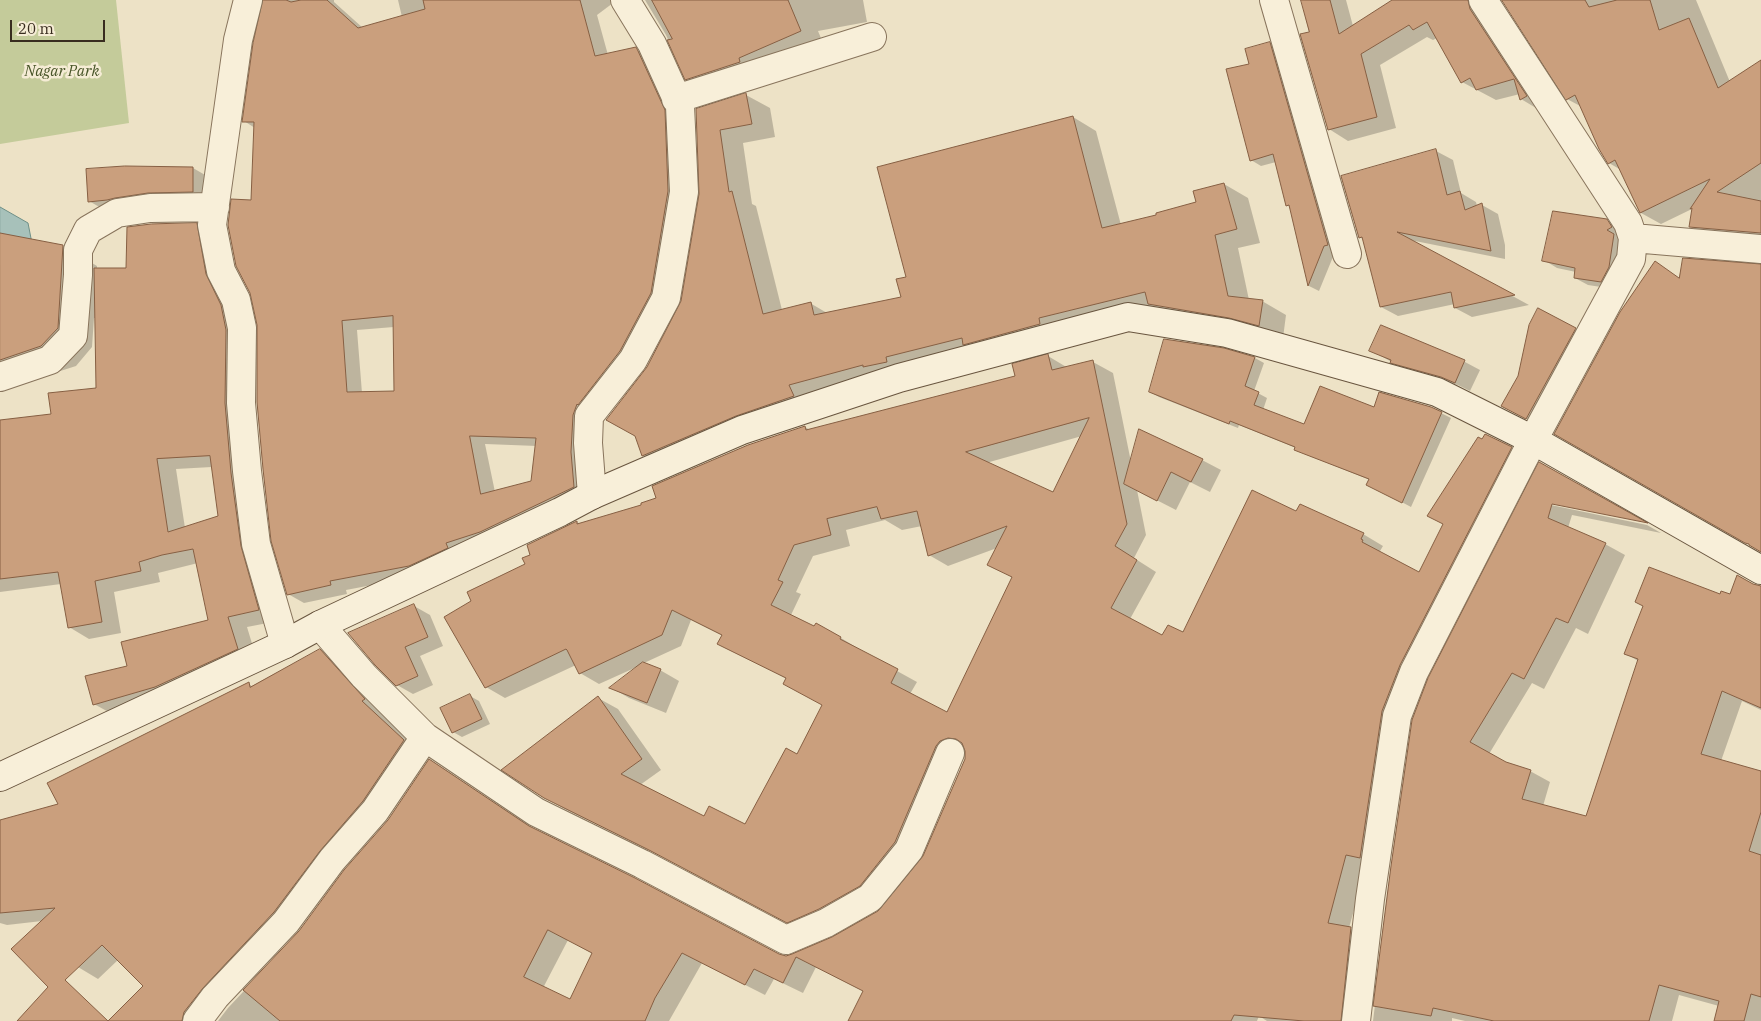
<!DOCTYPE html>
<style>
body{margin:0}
#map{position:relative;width:1761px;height:1021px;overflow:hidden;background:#ede2c6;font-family:"IBM Plex Serif",serif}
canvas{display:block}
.scale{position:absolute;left:10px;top:20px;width:95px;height:22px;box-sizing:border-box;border:2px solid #382c1f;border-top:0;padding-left:6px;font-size:15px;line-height:18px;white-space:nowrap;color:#382c1f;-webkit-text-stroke:4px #f5ecd5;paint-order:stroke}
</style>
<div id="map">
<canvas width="1761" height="1021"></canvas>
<div class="scale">20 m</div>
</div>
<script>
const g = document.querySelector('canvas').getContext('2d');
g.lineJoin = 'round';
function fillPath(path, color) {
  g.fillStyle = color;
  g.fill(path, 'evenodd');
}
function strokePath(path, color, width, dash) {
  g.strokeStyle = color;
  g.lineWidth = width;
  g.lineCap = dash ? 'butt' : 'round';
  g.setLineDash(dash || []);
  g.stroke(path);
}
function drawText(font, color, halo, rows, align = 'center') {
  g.font = font + ' "IBM Plex Serif",serif';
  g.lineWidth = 5;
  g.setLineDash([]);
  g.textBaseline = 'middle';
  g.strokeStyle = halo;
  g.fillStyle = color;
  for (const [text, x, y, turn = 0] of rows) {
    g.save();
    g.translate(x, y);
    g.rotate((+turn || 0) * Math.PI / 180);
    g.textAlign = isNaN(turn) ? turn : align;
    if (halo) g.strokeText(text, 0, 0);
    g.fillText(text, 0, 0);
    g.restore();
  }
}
const green = new Path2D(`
 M0,0h116l13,123 -129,21z`);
const water = new Path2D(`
 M0,207l28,16 9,46 -37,45z`);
const shadow = new Path2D(`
 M264,0h70v2l29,26 39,-11 -4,-17h219l-20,15 11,40 27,-6 17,9 28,62 -13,182 -72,111 -6,83 -164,79 -79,15 1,4 -43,9 -16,-9 -29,-269 -7,-123 3,-74 -11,-7zM394,327l1,65 -33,1 -5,-63zM485,444l52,2 -5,36 -37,10z
 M645,0h218l4,22 -49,9 5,12 -114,49 -23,-13 -20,-44z
 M1302,0h44l7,26 43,-26h96l49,111 -20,-12 -1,-5 -24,6 -34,-18 -25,-44 -4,2 -6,-3 -47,28 16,63 -48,13 -19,-12 -19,-97z
 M1503,0h193l34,82 31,-21v181l-51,-4 -20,-12 4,-18 -33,16 -20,-11 -20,-43 -12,-7 -27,-56 -15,-8z
 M1270,44l10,6 55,202 -16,39 -10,-5 -19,-79 -3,-2 -11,-43 -15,4 -10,-6 -23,-90 23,-5z
 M746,95l24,13 5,29 -32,6 9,61 4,2 26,104 28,-7 17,10 75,-15 6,-20 165,-161 23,14 25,94 37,-9 39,-14 27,-18 24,14 12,45 -22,5 11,52 13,1 24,14 -3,23 -110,-21 -111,15 -396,137 -23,-14 5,-87 35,-67 18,-107 -4,-84z
 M1436,151l17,9 8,33 15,9 1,4 5,-1 16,9 7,31v14l-95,-19 119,65 -57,12 -17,-9v-4l-57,12 -17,-9 -17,-67 -4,-3z
 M124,168h69l19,11v23l-104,10 -19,-11z
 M1606,220l14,8 7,15 -13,46 -26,-4 -13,-7 1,-6 -19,-4 -13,-8z
 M196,224l20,12 62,385 -31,6 10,33 -143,55 -20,-11 35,-38 81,-45 -12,-58 -40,10 2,9 -46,10 7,41 -32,6 -20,-12 -8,-43 -61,8v-171l52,-6 45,-26 -1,-71h-2l-2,29 -16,19 -47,15 -4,3h-7l-18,-7v-142l63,11 34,20v3h31zM212,467l7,50 -34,11 -9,-59z
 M1381,326l84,36 15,8 -10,21 -12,-6 -51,-14 -36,-21z
 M1575,330l12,6 -48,89 -25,-12z
 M1223,350l32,8 9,5 -10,28 13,7 -4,12 42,16 70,-18h56l20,10 -40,89 -34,-18 -7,-9 -65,-26 -9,-6 -57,-23 -1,3 -79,-31 -9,-5z
 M1048,356l20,12 25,-6 20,11 18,89 71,-2 19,10 -11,22 -20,-10 -14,28 -39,-20 9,45 -12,23 22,14 -26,47 32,17 22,-3 113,-120 66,21 20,12 -3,5 1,2 38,21 92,-126 20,11 -112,217 -70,252 21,11 -9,82h-94l-8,-5 -2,5h-408l15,-30 -48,-24 -13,26 -29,-14 -9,16 -63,-32 -33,58h-451l10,-13 70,-75 91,-112 41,-61 19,12 90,60 239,123 7,2 48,-19 46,-25 43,-52 44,-102 1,-10 -7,3 -45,101 -108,80 -137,-72 -105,-52 -20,-12 53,-99 20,11 43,61 -21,15 65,33 40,7 53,-69 25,-51 -36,-26 -69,-35 5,-8 -32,-16 -10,26 -37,17 16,7 19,11 -13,32 -37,-15 -17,-10 27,-22 -40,18 -19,-11 -4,-8 -71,33 -19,-11 -13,-86 54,-36 5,-10 45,-33 3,2 63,-18 162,-79 5,3 206,-53zM1082,436l-28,58 -68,-31zM885,520l17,10 20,-4 7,29 19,11 49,-18 -8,16 24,14 -66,136 -37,-20 7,-12 -58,-32v-1l-18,-11 -3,7 -47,-30 10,-21 -5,-2 17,-36 37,-10 -4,-16zM568,940l25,14 -23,47 -27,-13z
 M1547,502l-1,2 101,21 14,8 -89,-18 -4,13 37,16 20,11 -37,79 -12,-6 -32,61 -12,-6 -43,71 17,9 24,8 20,11 -7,24 43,12 52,-157 -13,-8 96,-57h9l23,-11 8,2v123l-19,-9 -21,60 40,12v248h-46l4,-15 -40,-11 -7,26h-207l-13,-3v3h-79l19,-155z
 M414,606l16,9 13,31 -23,10 13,29 -20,9 -16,-9 -21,-20z
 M320,650l19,11 45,50 -4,1 43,40 -218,269h-61v-35l-26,-26 -20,19 -20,-12 -36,-46 -35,4 -7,-2v-102l60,-16 189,-121 4,3z
 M470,696l9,5 11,23 -28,13 -9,-5z`);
const building = new Path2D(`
 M263,0h23l5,2 10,-2h26l31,28 67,-19 -2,-9h157l15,56 41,-9 2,4 27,59 3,81 -17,102 -31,58 -42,54 -1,-1 -4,11 -2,37 3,35 -94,45 -34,11 2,5 -39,18 -79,15 1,4 -44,10 -16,-54 -8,-72 -6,-67v-77l-7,-32 -14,-27 -8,-41 3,-26 20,1 3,-78h-12l11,-79zM393,316l1,75 -47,1 -5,-71zM470,436l66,2 -5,43 -50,13z
 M652,0h136l13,31 -62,27 1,4 -55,18 -18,-40 5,-1z
 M1301,0h29l9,34 53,-34h76l2,9 57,87 -7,4 -6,-21 -38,11 -6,-12 -9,5 -34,-61 -14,8 -4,-5 -48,29 16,63 -49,13 -28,-96 9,-2z
 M1502,0h83l4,7 28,-7h33l9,30 30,-12 29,70 43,-28v103l-44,29 44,9v32l-72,-6 3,-19 -2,1 20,-30 -70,34 -25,-53 -7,4 -9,-15 -24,-54 -9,5z
 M1270,42l58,203 -4,1 -16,40 -19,-81 -3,1 -13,-52 -23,7 -24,-92 23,-5 -4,-15z
 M746,93l6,31 -32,6 9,62 3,-1 31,123 48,-12 3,13 87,-18 -5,-18 10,-2 -29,-110 196,-51 29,112 54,-13v-2l40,-11 -3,-11 31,-8 13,46 -22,6 13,61 35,4 -4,26 -30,-8 -81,-14 -3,-12 -106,26 1,6 -77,21 -1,-7 -76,19 1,5 -24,5v-2l-74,20 5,11 -58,20 -94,40 -7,-20 -29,-16 41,-53 34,-66 18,-107 -3,-85z
 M1436,149l11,46 13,-4 5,19 17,-7 9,48 -94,-19 118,63 -61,13 -3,-16 -71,15 -18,-70 -3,1 -18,-62z
 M125,166l68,1v25l-45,1 -33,5 -8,2 -19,2 -2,-33z
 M1553,211l54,8 5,8 -5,3 7,4 -5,33 -8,15 -27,-4 1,-10 -33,-7z
 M197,223l9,51 15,31 5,25 -1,73 6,70 10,73 18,64 -31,7 10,32 -83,38 -62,18 -8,-29 42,-10 -6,-24 87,-22 -15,-71 -31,6 -23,7 2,9 -46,10 7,41 -34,6 -10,-56 -58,7v-159l51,-6 -3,-21 48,-5 -2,-120h32l1,-41 24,-3zM210,456l8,60 -50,16 -11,-73z
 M0,233l63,12 -5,83 -17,18 -41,14z
 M1683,258l78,6v288l-12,-7v-1l-4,-1 -191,-109 66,-122 35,-51 24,17z
 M1538,308l38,20 -50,91 -25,-13 17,-30 11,-51z
 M1381,325l84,35 -10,23 -14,-6 -51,-14 1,-3 -22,-9z
 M1164,339l60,9 31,9 -10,29 14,6 -5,13 50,19 16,-38 54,21 5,-15 52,15 11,5 -40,91 -36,-18 3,-6 -75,-29 1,-3 -65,-26 -1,3 -80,-32z
 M1048,354l4,16 41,-10 34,164 -12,22 22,14 -26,48 51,27 6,-10 15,7 69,-142 44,21 4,-7 64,29 -3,6 2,1 -1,2 57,30 24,-48 -16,-8 51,-79 4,2 3,-5 27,13 -112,218 -18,46 -22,147 -14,-3 -18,68 23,4 -10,94h-37l-70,-6 -3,6h-383l15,-30 -67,-34 -13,26 -29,-14 -9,16 -63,-32 -27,45 -10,23h-365l-37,-31 56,-59 45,-61 44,-50 41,-61 100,67 106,52 144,76 7,2 6,-2 40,-17 46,-26 45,-55 42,-97v-8l-3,-8 -6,-4 -8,-1 -8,3 -4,5 -41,96 -35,44 -41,23 -32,14 -138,-73 -105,-52 -43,-28 97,-74 44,63 -21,15 83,42 5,-10 36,18 41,-76 11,6 25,-49 -39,-21 3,-6 -69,-34 5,-9 -50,-25 -10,25 -83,39 -12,-24 -1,-1 -81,39 -41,-71 27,-16 -4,-9 58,-28 -3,-6 8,-3 -3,-10 50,-24v3l64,-19v-2l15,-5 -4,-12 96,-41 57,-19 1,4 209,-54 -3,-12zM1089,418l-36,74 -87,-40zM877,507l4,12 36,-8 11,45 79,-30 -20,39 25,12 -65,135 -56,-29 7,-14 -58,-30 1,-2 -25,-14 -2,3 -43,-21 12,-23 -5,-2 16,-35 37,-10 -4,-16zM548,930l44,23 -22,46 -46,-22z
 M1139,429l64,30 -12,23 -20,-10 -14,29 -33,-17z
 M1539,462l109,61 -96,-19 -4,14 58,25 -38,80 -12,-5 -32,61 -12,-6 -42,69 36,20 25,8 -9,29 64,17 52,-157 -14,-5 19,-48 -8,-4 14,-35 71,27 1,-3 9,3 7,-19 16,9 8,2v122l-39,-17 -21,63 60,17v41l-12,39 12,4v142l-10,-3 -7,27h-30l5,-20 -60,-16 -10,36h-155l-61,-13 -2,8 -58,-10 18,-140 21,-146 16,-42z
 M414,604l14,33 -23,10 13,29 -22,10 -21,-21 -27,-32z
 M320,649l45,50 -3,2 42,39 -41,61 -43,50 -46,61 -71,76 -19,24 -2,9h-74l35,-35 -41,-41 -37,35 43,41h-91l31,-34 -37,-38 44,-41 -55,5v-93l58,-16 -11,-21 202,-101 1,5z
 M643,662l18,7 -14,34 -38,-15z
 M470,694l12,25 -30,14 -12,-25z`);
const street = new Path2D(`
 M248,0l-10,40 -26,185 9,46 15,29 6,28 -1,75 6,68 9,73 29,100
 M1274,0l73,254
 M676,99l196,-62
 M1633,238l128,11
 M0,377l50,-17 23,-24 5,-61v-25l10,-20 29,-17 33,-5 65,-1
 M592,495l-4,-52 1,-27 44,-56 33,-62 18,-106 -4,-86 -28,-62 -27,-44
 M320,625l44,51 61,61 111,75 106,52 144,76 40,-17 44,-25 39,-48 41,-97
 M197,1021l18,-24 71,-75 46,-62 43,-49 50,-74
 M1356,1021l14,-122 27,-183 17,-44 119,-232 98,-181 2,-21 -5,-15 -145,-223`);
const secondary = new Path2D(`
 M0,777l285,-133 35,-19 240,-113 32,-17 150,-65 157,-52 229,-61 99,16 210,59 96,48 228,130`);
const parkNames = [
 ["Nagar Park",62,72]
];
fillPath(green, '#c4cb9a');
fillPath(water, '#a7c1ba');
strokePath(water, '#6e8f87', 1);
fillPath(shadow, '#0003');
fillPath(building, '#ca9f7d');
strokePath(building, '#865f43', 1);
strokePath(street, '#88745c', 30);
strokePath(secondary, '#69553f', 30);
strokePath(street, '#f8efd9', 28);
strokePath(secondary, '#f8efd9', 28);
drawText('italic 15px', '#475427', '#f5ecd5', parkNames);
</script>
